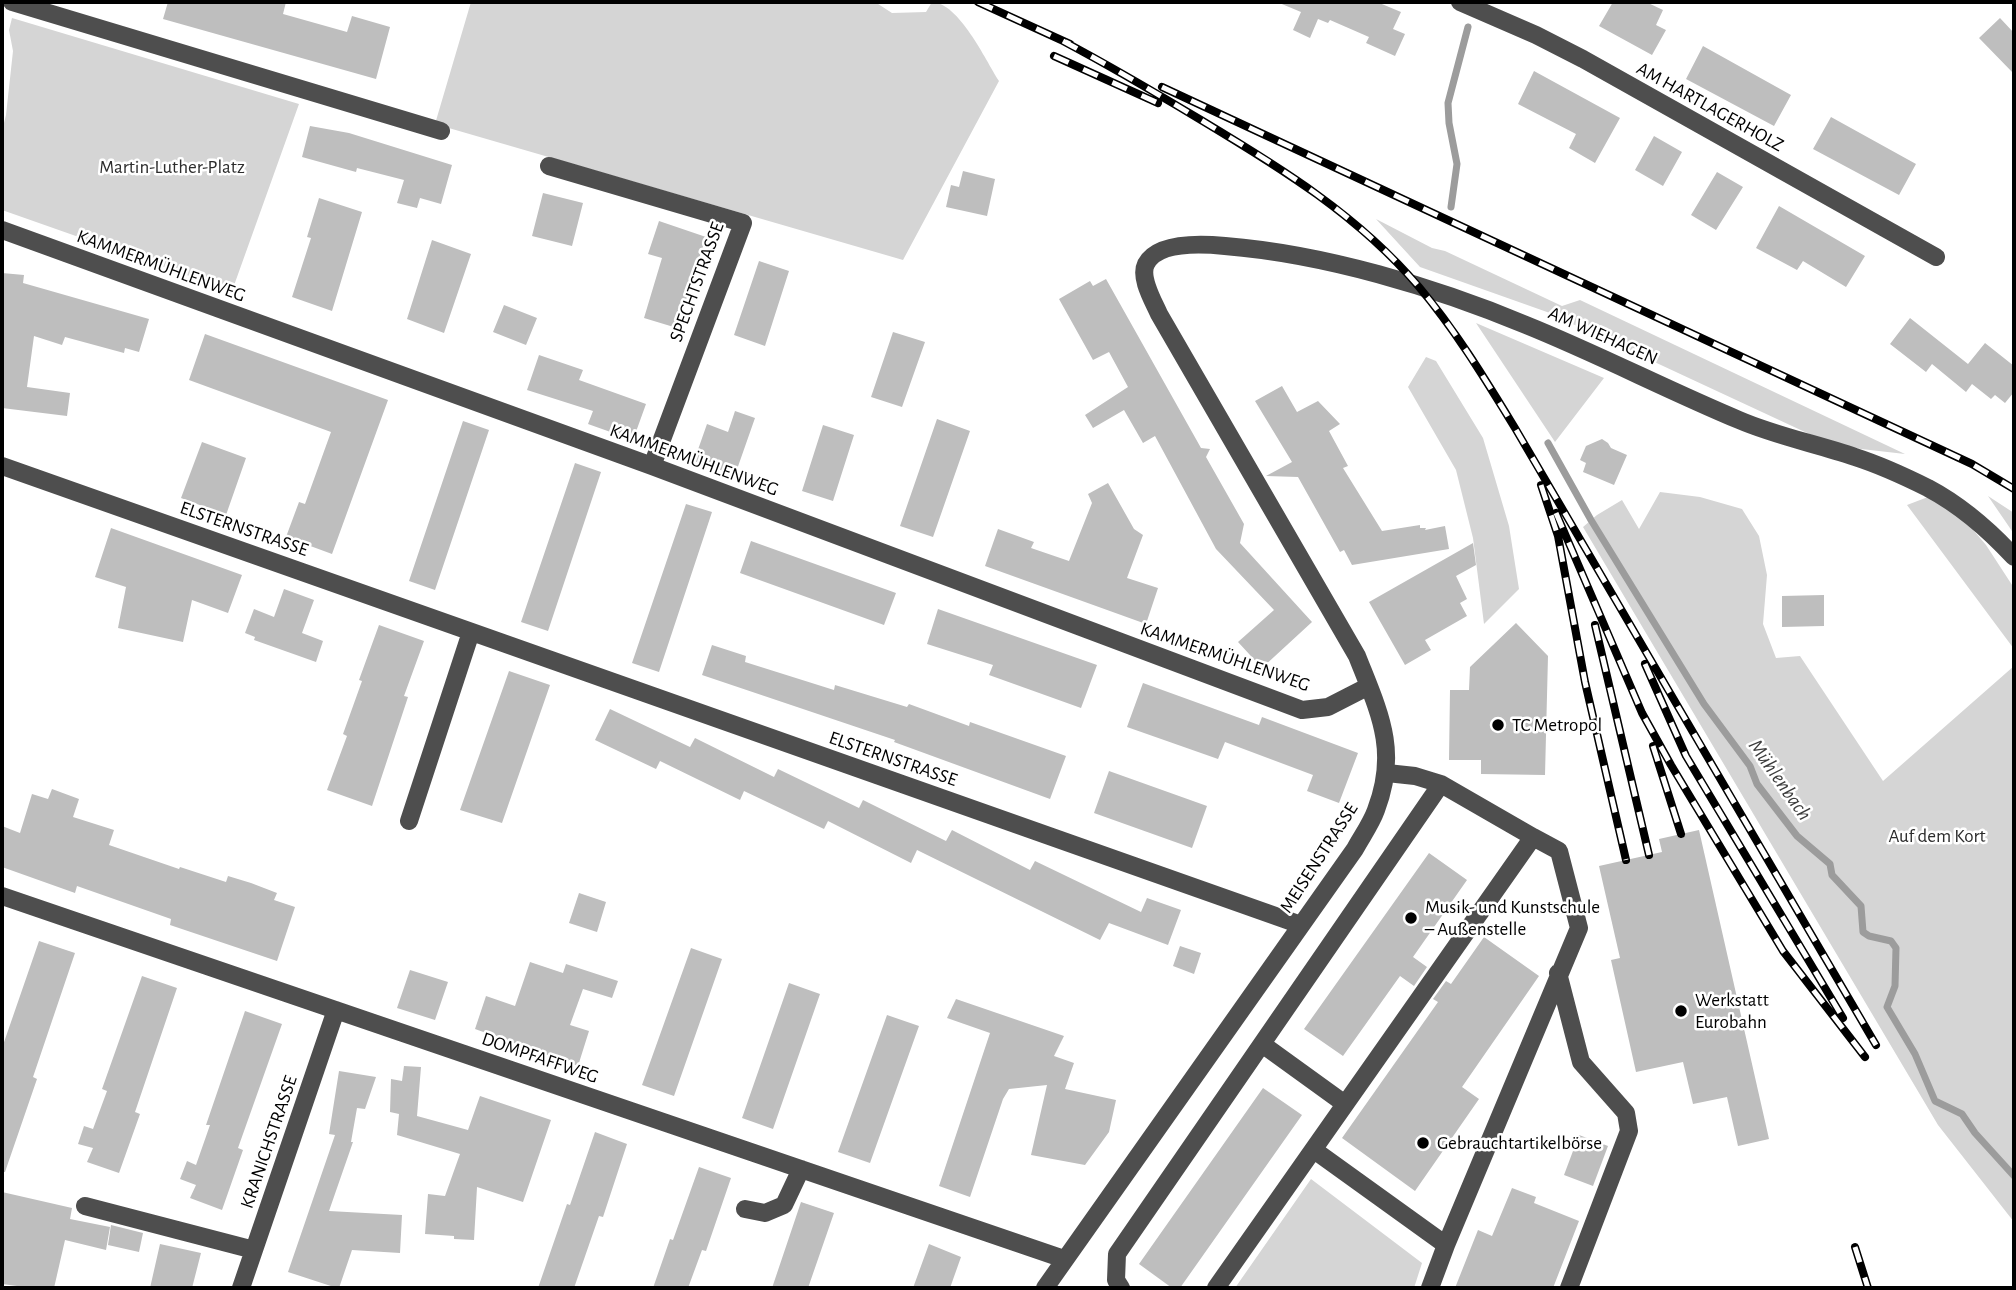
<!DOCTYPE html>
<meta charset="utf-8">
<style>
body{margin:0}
#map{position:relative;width:2016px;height:1290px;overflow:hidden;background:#fff;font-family:"Alegreya Sans",sans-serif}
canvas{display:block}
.frame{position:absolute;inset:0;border:4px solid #000;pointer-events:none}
</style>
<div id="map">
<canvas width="2016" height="1290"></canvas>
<div class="frame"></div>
</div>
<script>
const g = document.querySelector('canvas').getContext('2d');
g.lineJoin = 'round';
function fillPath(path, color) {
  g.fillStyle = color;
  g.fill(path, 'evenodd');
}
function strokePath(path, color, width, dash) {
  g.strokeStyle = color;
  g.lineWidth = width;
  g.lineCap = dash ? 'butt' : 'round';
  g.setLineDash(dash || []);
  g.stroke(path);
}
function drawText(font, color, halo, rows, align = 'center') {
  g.font = font + ' "Alegreya Sans",sans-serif';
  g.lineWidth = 5;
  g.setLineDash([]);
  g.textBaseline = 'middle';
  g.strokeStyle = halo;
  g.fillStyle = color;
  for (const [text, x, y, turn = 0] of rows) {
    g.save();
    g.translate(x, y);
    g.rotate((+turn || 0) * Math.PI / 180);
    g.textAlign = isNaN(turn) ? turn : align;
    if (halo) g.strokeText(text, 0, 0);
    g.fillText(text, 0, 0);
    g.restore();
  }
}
const green = new Path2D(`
 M471,2h404l17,11 34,-1 6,-10c27,1 53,57 67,79l-96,179 -468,-136z
 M12,18l287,86 -67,187 -230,-81v-79l4,-16 7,-64 -4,-21z
 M1376,219l56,29 13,3 117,55 18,-6 325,154 -70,-8 -288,-134 -127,-45z
 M1476,323l128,55 -49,64z
 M1426,357l10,4 47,77 26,88 10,63 -35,35 -11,-86 -17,-68 -48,-83z
 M1660,492l40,5 42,12 17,27 8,39 -4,49 13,34 24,-2 83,125 131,-115v556l-76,-97 -355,-598 14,-12 25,-15 17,29z
 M1941,492l45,53 28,43v61l-107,-144z
 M1988,496l26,17v21z
 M1311,1179l111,84 -8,25h-179z`);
const stream = new Path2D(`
 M1451,207l6,-43 -8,-41 -1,-20 20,-76
 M1548,443l43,77 113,184 46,62 7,18 40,52 33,28 2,11 29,31 2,26 6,4 22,5 5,7 -1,38 -8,21 28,47 20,47 27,13 13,19 39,43`);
const building = new Path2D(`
 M168,2h118l-3,12 64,18 5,-16 38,11 -14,52 -213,-60z
 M1277,2h100l24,10 -8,17 12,5 -10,22 -29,-13 3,-6 -39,-17 -2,3 -10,-4 -8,19 -17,-8 8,-18z
 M1613,2h33l17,8 -7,15 10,5 -14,25 -53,-29z
 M2000,18l14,15v41l-35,-36z
 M1703,46l88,49 -17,31 -88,-47z
 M1534,71l86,47 -25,45 -26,-15 7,-14 -58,-30z
 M1831,117l85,47 -17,31 -86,-46z
 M310,126l39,7 103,32 -11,39 -21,-6 -3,10 -20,-5 7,-23 -47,-12 -1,4 -54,-15z
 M1654,136l28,16 -19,34 -28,-16z
 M963,171l32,8 -8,37 -41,-9 5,-22 8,2z
 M1717,172l26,15 -27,43 -25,-15z
 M543,193l40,10 -11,43 -40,-10z
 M319,198l43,14 -30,99 -40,-14 19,-59 -4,-1z
 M1779,206l86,50 -19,31 -43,-26 -6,9 -41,-22z
 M659,221l47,16 -29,91 -33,-10 18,-60 -14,-4z
 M432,240l39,14 -27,79 -37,-14z
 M759,261l30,10 -24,75 -31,-11z
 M2,273l22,2 -1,8 126,36 -10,33 -14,-4 -1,5 -59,-16 -3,8 -28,-9 -7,51 43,6 -3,23 -65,-8z
 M1106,279l95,169 9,1 -4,8 38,67 -4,19 72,79 -50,46 -24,-26 36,-32 -58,-61 -61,-113 -12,7 -19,-33 -31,18 -8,-13 43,-28 -19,-35 -16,8 -34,-61 31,-18 3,5z
 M504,305l33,13 -11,27 -33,-13z
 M1910,318l58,46 17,-21 29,23v26l-9,11 -10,-8 -4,4 -19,-15 -6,8 -34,-28 -6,8 -36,-28z
 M893,332l32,10 -23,65 -31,-10z
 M205,334l183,66 -56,154 -46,-17 13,-35 6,2 26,-72 -142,-52z
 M539,355l44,15 -4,10 67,24 -13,36 -45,-16 5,-13 -66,-21z
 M1282,386l15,26 21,-11 22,23 -11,7 19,35 -5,2 39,63 38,-6v3h6l-1,2 20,-4 4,23 -97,16 -8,-15 -4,2 -42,-75 -32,-1 26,-14 -37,-61z
 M735,411l20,7 -20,57 -41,-14 13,-37 21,8z
 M937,419l33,12 -37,106 -33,-11z
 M463,421l26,9 -54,160 -26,-9z
 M823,425l31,10 -21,66 -31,-10z
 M1602,439l6,4 3,5 16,7 -13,30 -31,-13 3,-9 -6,-3 6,-14z
 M202,442l44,16 -20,57 -45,-17z
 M575,463l26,9 -53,159 -27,-9z
 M1108,483l26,46 9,6 -16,43 31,10 -12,36 -161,-58 13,-37 36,13 -3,6 38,13 23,-58 -4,-9z
 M686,504l26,8 -53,160 -27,-9z
 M111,528l131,47 -14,38 -36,-13 -9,42 -65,-14 8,-41 -31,-10z
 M751,541l145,52 -12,32 -144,-52z
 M1473,543l3,22 -20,11 11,23 -7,4 7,13 -42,24 6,10 -26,15 -36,-63z
 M284,589l30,11 -12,33 21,8 -7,21 -62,-22 1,-3 -10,-4 9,-24 20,8z
 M1824,595v31l-42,1v-31z
 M938,609l159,56 -16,43 -92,-33 4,-10 -66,-21z
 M1516,623l32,33 -3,119 -64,-1v-14h-32l1,-70h19l1,-23z
 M379,625l45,16 -20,55 4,1 -36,109 -45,-16 20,-54 -4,-2 19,-53 -3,-1z
 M712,645l34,11 -1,6 89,28 1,-5 72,22 2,-3 60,22 1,-4 96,34 -16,43 -156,-57 1,-2 -193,-65z
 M509,671l41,14 -48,138 -42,-13z
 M1143,683l116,42 3,-8 96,36 -19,50 -32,-12 6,-16 -88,-33 -7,17 -91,-32z
 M610,709l80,38 5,-9 79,39 4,-8 81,39 4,-8 83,41 6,-11 78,40 5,-9 106,51 6,-14 34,12 -13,35 -59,-22 -9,17 -183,-90 -6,13 -83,-42 -4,8 -80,-38 -4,9 -80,-39 -4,8 -61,-29z
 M1109,771l98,35 -15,42 -98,-35z
 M52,789l27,10 -6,18 41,13 -5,15 70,24 1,-2 46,15 2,-6 23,7 26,10 -3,7 21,7 -18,54 -107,-36 1,-6 -94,-33 -2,7 -73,-26v-41l18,7 12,-39 16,5z
 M1699,830l70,309 -31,7 -11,-49 -34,7 -10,-42 -47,10 -25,-112 9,-2 -21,-92 63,-14 -3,-13z
 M1429,853l38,27 -54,77 14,10 -13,19 -14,-10 -57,80 -39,-27z
 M579,893l27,9 -9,30 -28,-9z
 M1484,937l55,39 -77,111 17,12 -64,92 -73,-53 96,-136 -5,-3 13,-18 5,3z
 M39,941l36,12 -42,124 4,2 -32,93h-3v-124z
 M1180,946l21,7 -7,21 -21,-8z
 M691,948l31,11 -48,137 -32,-11z
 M530,962l33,11 3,-9 52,17 -6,17 -29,-9 -13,36 19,6 -11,35 -103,-37 11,-33 29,10z
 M410,970l38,12 -13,38 -38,-12z
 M142,976l35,12 -42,124 5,2 -21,59 -32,-11 6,-14 -15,-4 6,-18 9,3 14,-38 -5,-2z
 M789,983l31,11 -47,135 -31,-11z
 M956,999l108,37 -10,20 20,7 -9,26 51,11 -7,32 -24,33 -54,-10 16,-70 -38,4 -6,10 -33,98 -31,-11 51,-153 -43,-15z
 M245,1011l37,13 -44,124 5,2 -21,60 -32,-12 6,-13 -16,-6 7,-18 9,4 14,-40h-4z
 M887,1015l32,11 -49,137 -32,-11z
 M404,1066l17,1 -4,49 51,14 12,-34 71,24 -28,82 -46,-15 -3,53 -20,-1v-3l-29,-2 3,-40 17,2 15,-42 -63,-19 2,-21 -9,-2 1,-33 11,2z
 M339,1071l37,6 -11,32 -8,-1 -6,34h2l-24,69 73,4 -2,38 -48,-3 -13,38h-2l-49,-16 47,-137 -6,-1z
 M1263,1088l39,27 -122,173h-8l-33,-24z
 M595,1132l32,12 -24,73 -4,-1 -25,72h-36l29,-84 3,1z
 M1579,1135l29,11 -15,40 -29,-11z
 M699,1167l32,11 -25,73 -4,-1 -14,38h-35l17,-49 3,1z
 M1512,1188l24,9 -2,6 45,18 -26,67h-98l23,-58 14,6z
 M2,1192l70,16 -2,11 40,8 -4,23 -41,-10 -11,48h-38l1,-2 -15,-2z
 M801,1202l33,11 -26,75h-36z
 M111,1225l32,8 -4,19 -31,-7z
 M160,1244l41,9 -9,35h-42z
 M929,1244l32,13 -11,31h-37z`);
const minor = new Path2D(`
 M12,2l429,129
 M1460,2l76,33 47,24 353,198
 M549,166l194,57 -91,243
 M2,230l650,236 650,244 26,-3 41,-21
 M2,466l1299,459
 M409,821l62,-189
 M2,896l1062,363
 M1558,973l23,89 45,51 3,18 -60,157
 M1262,1044l83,60
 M1314,1150l132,95 133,-317 -20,-77 -26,-14
 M85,1206l169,44
 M745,1209l20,4 19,-8 17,-36
 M241,1288l95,-278
 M1045,1288l310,-439c7,-13 16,-25 21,-39 23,-60 3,-98 -19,-154l-198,-342c-5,-12 -20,-36 -13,-50 12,-23 58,-20 79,-18 99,8 210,41 301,79 72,29 141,65 213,95 37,16 78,24 116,37 25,8 49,19 73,31 32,17 62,43 86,69
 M1121,1288l-5,-8 1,-26 324,-470
 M1216,1288l317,-451 -92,-53 -26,-8 -28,-3
 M1430,1288l16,-43`);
const rail = new Path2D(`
 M978,2l92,42
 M1063,41c47,25 93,52 138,79 80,48 158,96 218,167 37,44 66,92 96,141l361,617
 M1054,56l104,47
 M1162,87l810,377 42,25
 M1541,485l17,51 27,146 41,178
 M1556,513l86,200 29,52 112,186 82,106
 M1595,625l54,230
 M1645,664l41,92 157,262
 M1653,746l28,88
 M1855,1247l13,41`);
const markers = [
 [1498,725,7,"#000"],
 [1411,918,7,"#000"],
 [1681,1011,7,"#000"],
 [1423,1143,7,"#000"]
];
const streetNames = [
 ["AM HARTLAGERHOLZ",1710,107,29],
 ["KAMMERMÜHLENWEG",161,266,20],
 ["SPECHTSTRASSE",697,282,-70],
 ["AM WIEHAGEN",1603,336,24],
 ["KAMMERMÜHLENWEG",694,460,20],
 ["ELSTERNSTRASSE",244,529,19],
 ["KAMMERMÜHLENWEG",1225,657,19],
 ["ELSTERNSTRASSE",893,759,19],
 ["MEISENSTRASSE",1319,858,-57],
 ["DOMPFAFFWEG",540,1058,19],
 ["KRANICHSTRASSE",269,1142,-71]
];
const parkNames = [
 ["Martin-Luther-Platz",172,167],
 ["Auf dem Kort",1937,836]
];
const poiNames = [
 ["TC Metropol",1512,725],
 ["Musik- und Kunstschule",1425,907],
 ["– Außenstelle",1425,929],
 ["Werkstatt",1695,1000],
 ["Eurobahn",1695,1022],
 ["Gebrauchtartikelbörse",1437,1143]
];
const waterNames = [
 ["Mühlenbach",1780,780,55]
];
fillPath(green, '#d5d5d5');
strokePath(stream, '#9c9c9c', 7);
fillPath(building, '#bebebe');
strokePath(minor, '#4e4e4e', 18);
strokePath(rail, '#000', 8);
strokePath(rail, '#fff', 5, [16]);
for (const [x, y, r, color] of markers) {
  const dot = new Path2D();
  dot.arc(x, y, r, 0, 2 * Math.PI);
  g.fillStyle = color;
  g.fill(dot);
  strokePath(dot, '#fff', 2.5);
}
drawText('19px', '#000', '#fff', streetNames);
drawText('19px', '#2c2c2c', '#fff', parkNames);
drawText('19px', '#000', '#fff', poiNames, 'left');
drawText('italic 21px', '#3d3d3d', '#fff', waterNames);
</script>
